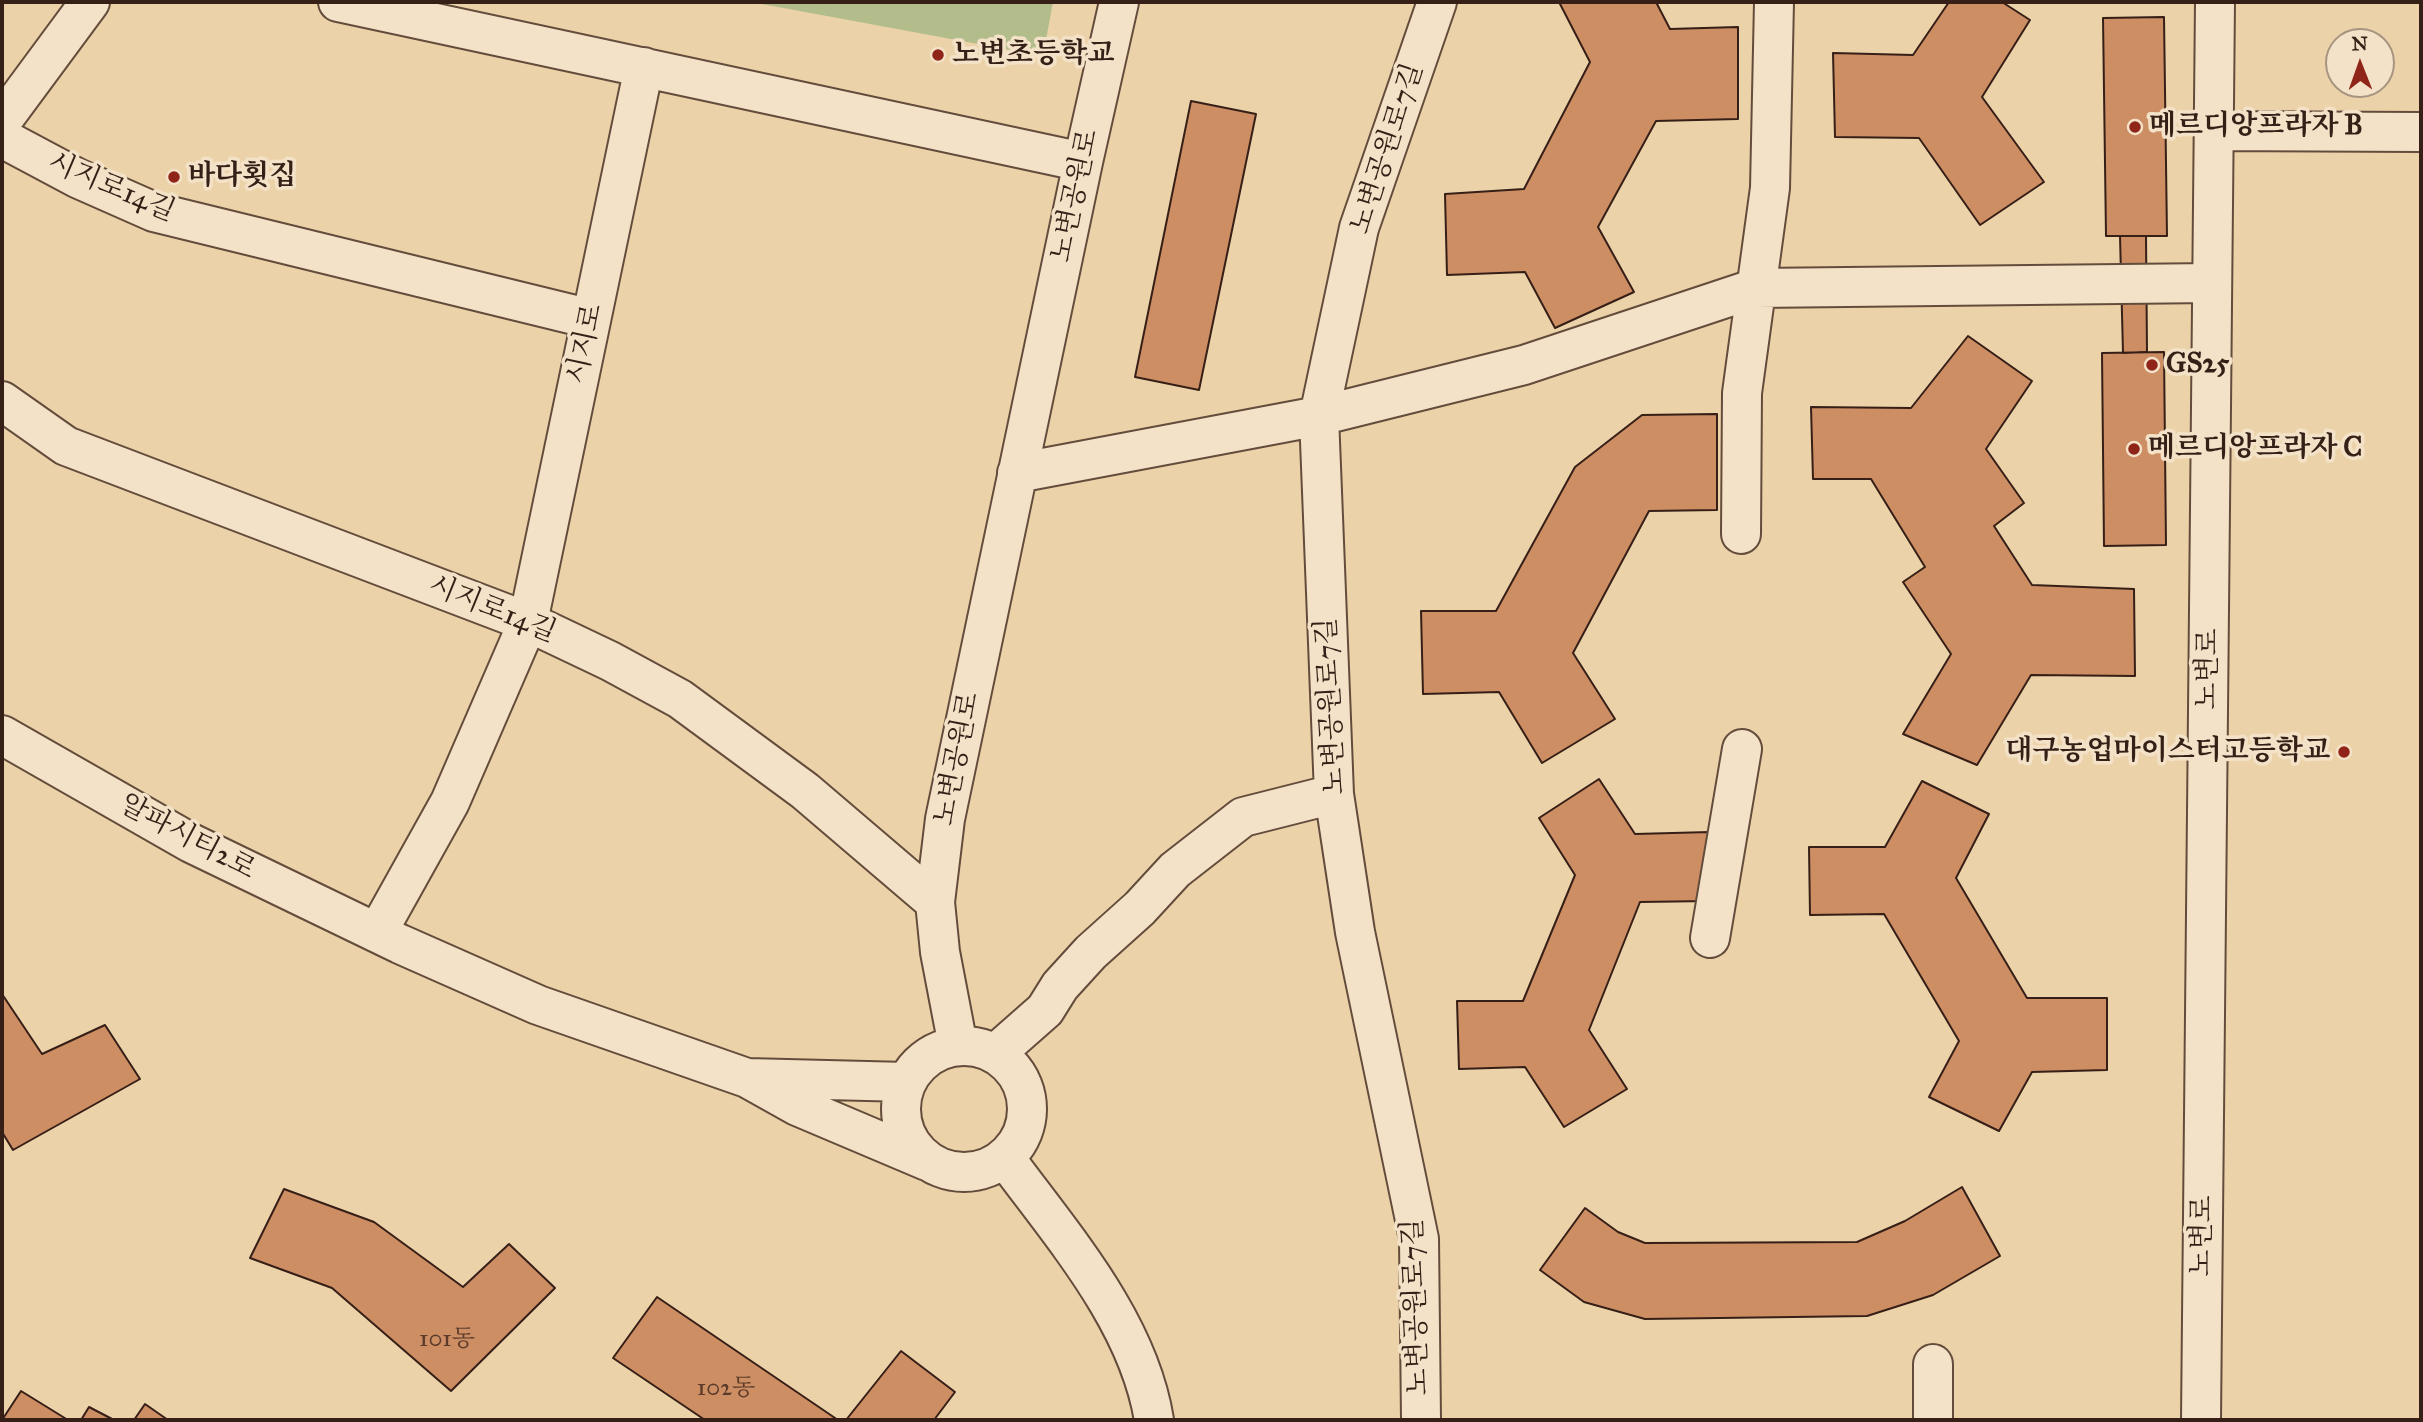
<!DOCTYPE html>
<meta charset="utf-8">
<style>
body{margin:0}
#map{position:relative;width:2423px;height:1422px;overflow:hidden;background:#ecd2a9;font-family:"IM FELL Great Primer",serif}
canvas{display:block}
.frame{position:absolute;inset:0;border:4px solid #361f17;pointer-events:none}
.north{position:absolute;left:2325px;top:28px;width:70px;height:70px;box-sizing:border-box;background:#f3e2c7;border:2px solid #a79481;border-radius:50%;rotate:359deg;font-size:19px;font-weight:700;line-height:28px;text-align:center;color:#361f17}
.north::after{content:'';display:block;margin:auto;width:24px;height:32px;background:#8f2418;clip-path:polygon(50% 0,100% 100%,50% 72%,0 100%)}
</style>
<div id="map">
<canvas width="2423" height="1422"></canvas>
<div class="frame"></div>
<div class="north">N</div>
</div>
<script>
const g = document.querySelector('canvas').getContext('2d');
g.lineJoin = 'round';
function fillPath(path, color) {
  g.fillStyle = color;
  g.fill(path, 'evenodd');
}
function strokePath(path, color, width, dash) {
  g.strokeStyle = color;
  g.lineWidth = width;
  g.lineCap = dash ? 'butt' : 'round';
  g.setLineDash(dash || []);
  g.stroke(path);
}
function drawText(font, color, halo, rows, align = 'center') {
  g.font = font + ' "IM FELL Great Primer","Noto Serif KR",serif';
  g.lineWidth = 7;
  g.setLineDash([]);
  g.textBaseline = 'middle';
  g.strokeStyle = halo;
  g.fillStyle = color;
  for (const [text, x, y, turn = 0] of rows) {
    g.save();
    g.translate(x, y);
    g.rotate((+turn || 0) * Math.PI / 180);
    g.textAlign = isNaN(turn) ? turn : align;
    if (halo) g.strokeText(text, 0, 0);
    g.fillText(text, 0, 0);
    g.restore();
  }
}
const green = new Path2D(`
 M751,2h302l-10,54z`);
const building = new Path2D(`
 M1559,2h97l14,27 68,-2v92l-82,2 -58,106 36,65 -79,36 -30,-56 -78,3 -2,-81 79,-5 66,-127z
 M1949,2h53l28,18 -48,77 62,85 -64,43 -61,-87 -84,-1 -2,-84 80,2z
 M2164,17l3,219h-61l-3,-218z
 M1191,101l65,13 -57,276 -64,-13z
 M2120,236h26l1,116 -24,1z
 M1968,336l64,45 -46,68 38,54 -30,23 38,59 102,4 1,87 -104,-1 -54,90 -74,-31 48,-80 -48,-72 22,-15 -54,-88h-58l-2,-72 100,1z
 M2164,352l2,193 -62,1 -2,-193z
 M1717,414v96l-68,1 -76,142 42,66 -73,44 -43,-71 -76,2 -2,-83h75l79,-144 67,-52z
 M1599,779l36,55 75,-2 -1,69 -69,1 -51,128 38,59 -63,38 -39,-60 -66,2 -2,-68h66l52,-126 -36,-57z
 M1922,781l67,33 -33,64 71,120h80v72l-75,2 -33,59 -70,-34 30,-56 -75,-127 -74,1 -1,-68h76z
 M2,994l40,60 63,-29 35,54 -127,71 -11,-18z
 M1962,1187l38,69 -67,39 -66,21 -222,3 -61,-17 -44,-32 45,-62 33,24 27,11 212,-1 48,-21z
 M284,1189l90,33 89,65 46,-43 46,44 -104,103 -119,-103 -82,-30z
 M657,1297l181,123h-133l-92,-62z
 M901,1351l54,41 -21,28h-88z
 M21,1391l47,29h-66z
 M145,1404l23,16h-34z
 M89,1407l25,13h-33z`);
const minor = new Path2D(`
 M338,2l745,160
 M2,121l88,-119
 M2214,131l207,1
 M2,138l75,40 77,34 437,107
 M2,401l64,45 462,176 82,39 70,38 125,92 130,111
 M1017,473l302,-57 205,-51 232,-77 456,-5
 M1741,534l1,-141 28,-205 4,-186
 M2,735l189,108 209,101 138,61 209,73
 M377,933l73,-131 78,-180 116,-555
 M1710,938l32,-189
 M958,1046l-18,-94 -5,-50 10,-83 138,-657 36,-160
 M901 1109a63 63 0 1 1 126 0a63 63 0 1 1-126 0Z
 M995,1054l50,-44 15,-24 31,-34 49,-44 35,-38 68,-53 91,-23
 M907,1082l-160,-4 50,28 130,55
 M1005,1158c58,79 133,163 149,262
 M1421,1420l-2,-181 -64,-307 -21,-138 -15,-378 40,-188 78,-226
 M1933,1420v-56
 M2201,1420l14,-1418`);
const markers = [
 [938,55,7,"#8f2418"],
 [2135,127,7,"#8f2418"],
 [174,177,7,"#8f2418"],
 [2152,365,7,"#8f2418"],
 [2134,449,7,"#8f2418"],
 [2344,752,7,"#8f2418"]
];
const numberNames = [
 ["101동",447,1340],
 ["102동",726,1389]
];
const poiNames = [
 ["노변초등학교",952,55],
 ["메르디앙프라자 B",2149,127],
 ["바다횟집",188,177],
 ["GS25",2166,365],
 ["메르디앙프라자 C",2148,449],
 ["대구농업마이스터고등학교",2330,752,"right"]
];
const streetNames = [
 ["노변공원로7길",1388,149,-72],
 ["시지로14길",111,188,23],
 ["노변공원로",1076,196,-78],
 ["시지로",586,344,-78],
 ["시지로14길",492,610,22],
 ["노변로",2209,669,-89],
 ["노변공원로7길",1332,706,-93],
 ["노변공원로",958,759,-79],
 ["알파시티2로",187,838,28],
 ["노변로",2203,1236,-89],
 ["노변공원로7길",1417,1307,-92]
];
fillPath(green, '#b3bd8b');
fillPath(building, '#cd8e64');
strokePath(building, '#361f17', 2);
strokePath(minor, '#644c3c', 42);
strokePath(minor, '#f3e2c7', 38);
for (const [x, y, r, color] of markers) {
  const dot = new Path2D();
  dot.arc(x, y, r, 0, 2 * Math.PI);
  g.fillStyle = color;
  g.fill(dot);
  strokePath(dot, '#f3e2c7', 2.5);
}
drawText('24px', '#5c3b2a', null, numberNames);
drawText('bold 28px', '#361f17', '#f3e2c7', poiNames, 'left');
drawText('28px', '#361f17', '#f3e2c7', streetNames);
</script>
